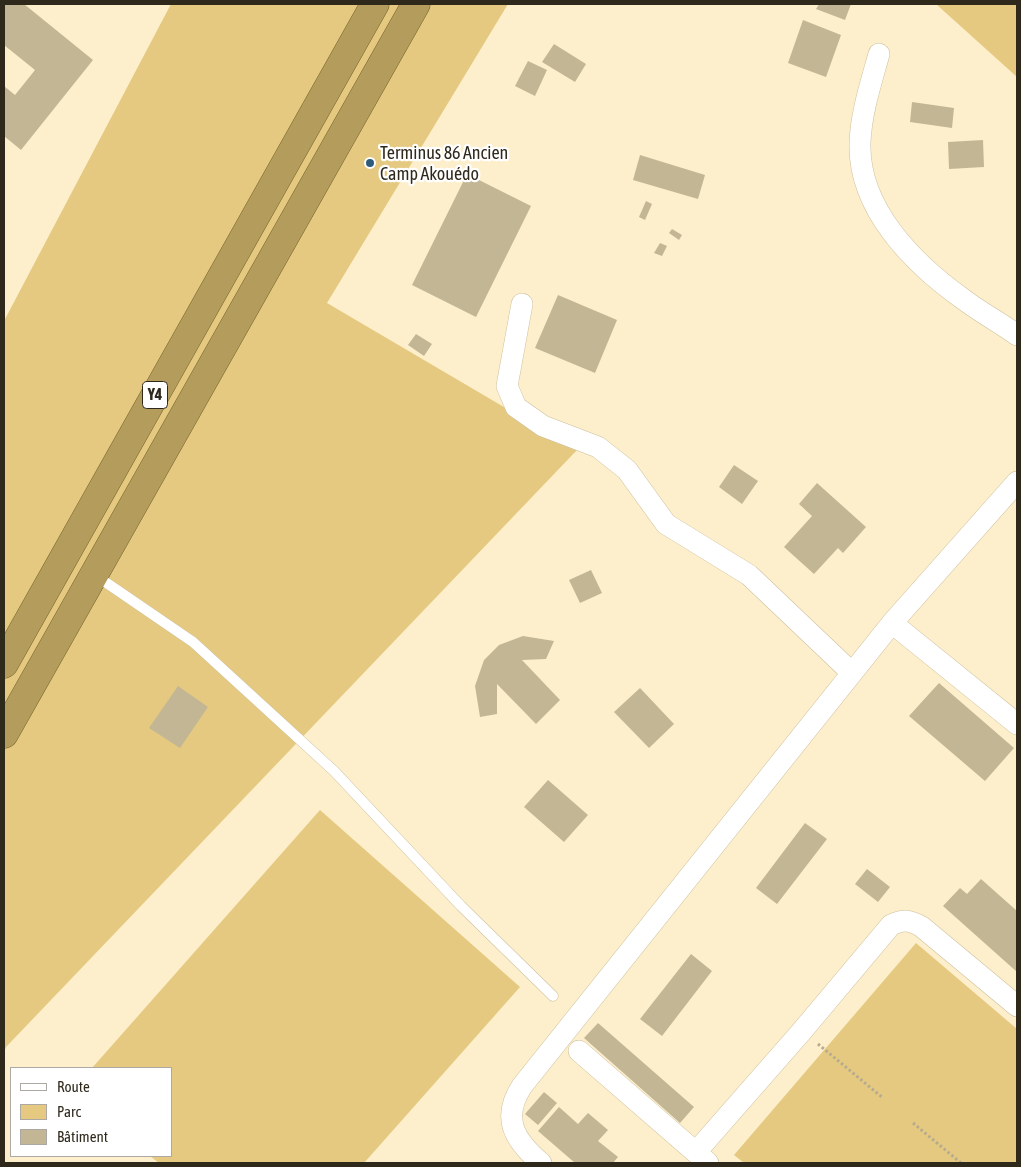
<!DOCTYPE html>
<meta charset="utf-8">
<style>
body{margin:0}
#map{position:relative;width:1021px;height:1167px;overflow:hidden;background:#fdefcb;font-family:"Asap Condensed",sans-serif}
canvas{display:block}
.frame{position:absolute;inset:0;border:5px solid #2f291c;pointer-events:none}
.legend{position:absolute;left:10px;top:1067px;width:162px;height:90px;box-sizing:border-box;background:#fff;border:1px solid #aca9a4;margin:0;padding:6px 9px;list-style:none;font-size:15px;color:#2f291c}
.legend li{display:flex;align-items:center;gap:10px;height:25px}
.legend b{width:25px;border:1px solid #aca9a4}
</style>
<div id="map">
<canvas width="1021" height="1167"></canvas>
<div class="frame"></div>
<ul class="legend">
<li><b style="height:6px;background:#fff"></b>Route</li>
<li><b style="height:14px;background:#e5c980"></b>Parc</li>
<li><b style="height:14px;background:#c3b694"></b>Bâtiment</li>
</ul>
</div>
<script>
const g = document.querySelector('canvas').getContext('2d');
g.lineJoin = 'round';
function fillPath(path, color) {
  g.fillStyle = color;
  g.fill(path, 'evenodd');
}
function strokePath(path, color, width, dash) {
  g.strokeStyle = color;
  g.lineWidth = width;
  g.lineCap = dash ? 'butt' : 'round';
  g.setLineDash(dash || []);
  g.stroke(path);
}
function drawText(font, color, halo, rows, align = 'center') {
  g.font = font + ' "Asap Condensed",sans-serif';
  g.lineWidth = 4.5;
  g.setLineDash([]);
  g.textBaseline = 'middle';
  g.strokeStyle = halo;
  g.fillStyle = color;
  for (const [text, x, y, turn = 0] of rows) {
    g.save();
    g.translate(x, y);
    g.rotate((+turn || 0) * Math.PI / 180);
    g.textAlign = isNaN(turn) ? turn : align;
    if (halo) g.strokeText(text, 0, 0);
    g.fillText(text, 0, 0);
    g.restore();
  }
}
const green = new Path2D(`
 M171,4h337l-181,299 250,147 -571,597 -2,6v-732z
 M936,4h81v73z
 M320,810l200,177 -156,176h-205l-9,-7h21v-88h-79z
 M916,943l101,86v134h-273l-10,-8z`);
const building = new Path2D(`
 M4,4h20l69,56 -72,90 -17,-14v-50l11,9 20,-25 -31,-25z
 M819,4h32l-6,16 -29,-11z
 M803,20l38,15 -15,42 -38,-14z
 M554,44l32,20 -11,18 -33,-20z
 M528,61l19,9 -12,26 -20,-10z
 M912,102l42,6 -2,20 -42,-6z
 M983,140l1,27 -35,2 -1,-27z
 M640,155l65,20 -7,24 -65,-19z
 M467,174l64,32 -55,111 -64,-32z
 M646,201l6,3 -7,16 -6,-3z
 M672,229l10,6 -3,5 -10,-7z
 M660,243l7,3 -5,10 -8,-3z
 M558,295l59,25 -22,53 -60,-25z
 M416,334l16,10 -8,12 -16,-11z
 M734,465l24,16 -16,23 -23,-17z
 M817,483l49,44 -23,26 -5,-5 -24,26 -30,-27 28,-31 -13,-12z
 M591,570l11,23 -22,10 -11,-23z
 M523,636l31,5 -8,18 -24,1 38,40 -24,24 -39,-40v30l-17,3 -5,-31 9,-26 15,-15z
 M939,683l75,65 -29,33 -76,-65z
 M178,686l30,21 -28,41 -31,-20z
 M640,688l34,36 -25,24 -35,-36z
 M548,780l40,35 -24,27 -40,-35z
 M805,823l22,16 -50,65 -21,-16z
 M867,869l23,18 -12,15 -23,-18z
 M981,879l36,32v61l-74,-66 17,-18 7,6z
 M691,954l21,17 -50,65 -22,-17z
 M598,1023l96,84 -14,16 -96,-85z
 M544,1092l13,11 -19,22 -13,-11z
 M559,1107l19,17 10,-11 20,17 -10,11 20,16 -5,6h-38l-37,-32z`);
const path = new Path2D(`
 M818,1044l65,54
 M913,1123l48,40`);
const service = new Path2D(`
 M95,575l98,67 141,129 127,135 92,90`);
const minor = new Path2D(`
 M879,54c-8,29 -18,59 -19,89 -2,66 54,121 103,156 17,13 36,23 54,36
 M522,304l-15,82 9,21 27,19 55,21 29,23 39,54 83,51 103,98
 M892,623l125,101
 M579,1051l129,112
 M696,1152l106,-121 89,-106c13,-6 19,-5 31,2l95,79
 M541,1163c-27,-23 -40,-45 -19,-77l370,-463 125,-141`);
const trunk = new Path2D(`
 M4,664l371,-660
 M4,734l412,-730`);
const markers = [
 [370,163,5,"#2c5c7a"]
];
const shields = [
 [155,395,25]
];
const shieldNames = [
 ["Y4",155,395]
];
const poiNames = [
 ["Terminus 86 Ancien",380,153],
 ["Camp Akouédo",380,174]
];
fillPath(green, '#e5c980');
fillPath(building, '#c3b694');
strokePath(service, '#cdbf9c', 11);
strokePath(minor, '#cdbf9c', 22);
strokePath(trunk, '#78642b', 29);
strokePath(path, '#b6ab8f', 3, [2.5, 2.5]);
strokePath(service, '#fff', 10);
strokePath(minor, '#fff', 21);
strokePath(trunk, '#b39c5c', 28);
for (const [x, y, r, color] of markers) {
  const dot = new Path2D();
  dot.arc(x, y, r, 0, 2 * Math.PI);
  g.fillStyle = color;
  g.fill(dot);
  strokePath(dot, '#fff', 2);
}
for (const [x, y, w] of shields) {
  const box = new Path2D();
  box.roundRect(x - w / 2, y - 13.5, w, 27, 4);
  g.fillStyle = '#fff';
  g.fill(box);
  strokePath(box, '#2f291c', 1);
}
drawText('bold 16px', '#2f291c', null, shieldNames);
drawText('18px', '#2f291c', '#fff', poiNames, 'left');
</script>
